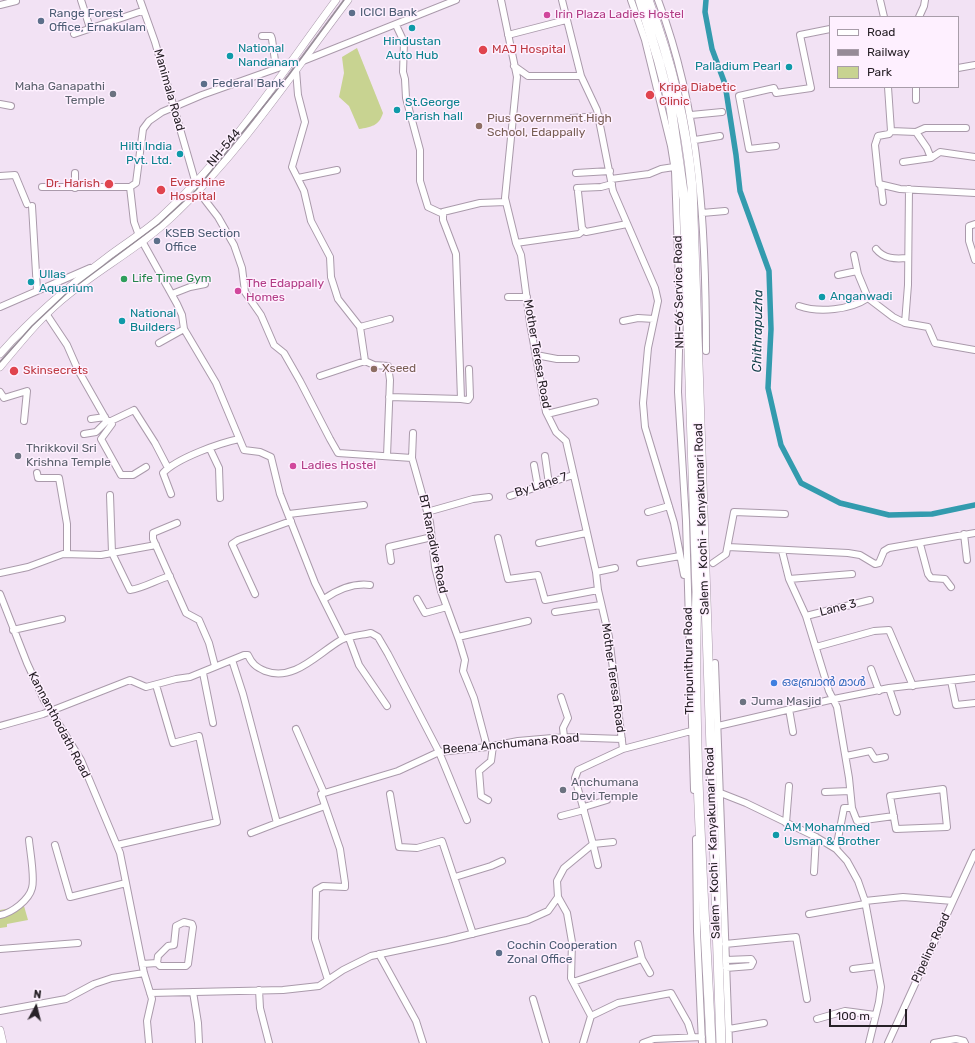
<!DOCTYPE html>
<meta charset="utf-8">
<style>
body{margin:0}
#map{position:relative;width:975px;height:1043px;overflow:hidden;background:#f2e2f4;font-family:Rubik,sans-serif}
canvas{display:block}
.legend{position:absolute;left:829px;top:16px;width:130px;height:72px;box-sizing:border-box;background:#fef0ff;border:1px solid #a89da9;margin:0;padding:5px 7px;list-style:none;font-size:12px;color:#272127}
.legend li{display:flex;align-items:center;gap:8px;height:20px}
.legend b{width:20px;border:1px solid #a89da9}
.north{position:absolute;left:16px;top:987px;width:40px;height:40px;-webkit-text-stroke:3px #fef0ff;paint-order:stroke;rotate:7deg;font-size:11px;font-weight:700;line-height:16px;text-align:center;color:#272127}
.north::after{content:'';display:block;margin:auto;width:14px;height:18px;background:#272127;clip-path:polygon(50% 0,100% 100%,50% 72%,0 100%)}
.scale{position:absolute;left:829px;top:1009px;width:78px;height:18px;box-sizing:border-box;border:2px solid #272127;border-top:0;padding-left:5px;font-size:12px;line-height:14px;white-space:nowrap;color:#272127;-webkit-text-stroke:3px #fef0ff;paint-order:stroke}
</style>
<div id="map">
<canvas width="975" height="1043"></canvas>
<ul class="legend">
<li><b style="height:5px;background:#fff"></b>Road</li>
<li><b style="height:5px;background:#968b97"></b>Railway</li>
<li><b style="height:11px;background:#c8d391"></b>Park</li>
</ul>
<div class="north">N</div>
<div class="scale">100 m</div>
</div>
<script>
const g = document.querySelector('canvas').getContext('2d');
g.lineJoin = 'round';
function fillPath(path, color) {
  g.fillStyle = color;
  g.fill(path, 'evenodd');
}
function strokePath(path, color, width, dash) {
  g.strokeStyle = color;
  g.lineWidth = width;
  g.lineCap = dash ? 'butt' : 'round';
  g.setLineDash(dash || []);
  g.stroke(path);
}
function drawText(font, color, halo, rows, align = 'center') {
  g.font = font + ' Rubik,"Noto Sans Malayalam",sans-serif';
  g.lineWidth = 3;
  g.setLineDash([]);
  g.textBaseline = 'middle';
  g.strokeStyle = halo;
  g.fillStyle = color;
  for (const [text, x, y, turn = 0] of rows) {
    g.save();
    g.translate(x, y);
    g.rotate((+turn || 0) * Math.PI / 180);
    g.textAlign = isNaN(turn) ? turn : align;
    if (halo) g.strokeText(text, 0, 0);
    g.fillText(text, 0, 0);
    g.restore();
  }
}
const green = new Path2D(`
 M357,48l26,65c-4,13 -12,14 -24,16l-10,-23 -10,-9 5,-24 -2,-16z
 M24,906l4,14 -21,4v3l-7,1v-18z`);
const canal = new Path2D(`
 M706,0l-1,12 7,37 13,35 11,71 4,36 29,80 2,58 -3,59 13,57 20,38 39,20 49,12 43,-1 43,-9`);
const minor = new Path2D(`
 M81,0l9,28
 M140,0l15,42 43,149 20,26 16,28 8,23 3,24 16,23 13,30 10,8 16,28 30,58 8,14 74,5 18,64 5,45 6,24 18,49 6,20 -2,11 11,27 13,49
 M501,0l16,77 -12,121 11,45 5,12 9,68 16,89 10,20 10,9 30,131 2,18 11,47 14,112
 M562,0l19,76 16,34 16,81 42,97 3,13 -10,47 -5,55 2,24 29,96 10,52
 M631,0l14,40 26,106 4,25 5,139 -2,82 8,129 8,269
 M658,0c43,113 48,231 48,351
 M880,0l4,17
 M0,5l16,-4
 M919,17l5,-11 1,-6
 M396,25l8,17 -1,30 2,7 1,19 14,52v31l8,26 15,7
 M74,34l68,-23
 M508,35l58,-15
 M262,36h9l1,3 4,29
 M303,61l153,-61
 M514,66l14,10h53
 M958,68l17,-3
 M296,70l2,25 7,27 -13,45 12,24 7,30 19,36 1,20 7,22 22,28 5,34 9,4 14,1 2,14 -3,76
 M888,87l3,44 -2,3 -11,2 -3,9 4,39 21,5 75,4
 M916,100v-13
 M0,104l11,2
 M691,115l31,-3
 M572,118l27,-2
 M891,131l25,1 11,16 4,10
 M916,132l9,-4h41
 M695,140l25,-4
 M776,146l-27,3 -10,-53 35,-8 2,5 35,-5 -11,-53 30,-6
 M903,162l28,-4 9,-6 35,5
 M576,173l34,-2
 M0,176l15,-1 12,29
 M298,178l39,-8
 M611,179l38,-5 12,-5 13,-2
 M881,185l2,17
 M42,187h88l4,35 4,11
 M130,187l6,-4 7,-54 6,-8 13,-9 40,-17 90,-32
 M75,188v-15
 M577,188l24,-1 11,-3
 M909,189l-1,96 -3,38 23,4 7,16 40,7
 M578,192l4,36 4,4 41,-8
 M32,206l5,84
 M702,213l23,-2
 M975,224l-6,2v15l6,19
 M142,241l35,63 5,11 2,14 32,54 28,67 16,2 11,5 9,37 35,89 28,56
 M516,243l63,-9 5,-4
 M876,249c8,10 19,10 31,9
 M854,255l4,19 10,24
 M838,275l19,-4
 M172,294l18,-7 15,-3
 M508,297h19
 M799,306c20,7 51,4 69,-8l25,19 12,6
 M0,307l90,-39
 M47,315l20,30 11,25 29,51h4l23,-11 21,33 13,25
 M623,321l15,-3 16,1
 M360,327l30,-8
 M159,343l25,-14
 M536,355l21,4h19
 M320,376l45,-15
 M0,392l4,6 23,-7 -3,30
 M389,397l72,2 -5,-145 -13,-34v-8l37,-9 26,-1
 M461,399l7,1 2,-3 -1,-28
 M547,414l48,-12
 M91,419l14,-2
 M111,421l1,3 -11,15 20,36h12l13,-8
 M84,434l12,-2 11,-11
 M210,449l9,19 1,30
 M545,456l4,28
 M412,458l1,-25
 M534,465l4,22
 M37,473l1,5h21l8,46v30
 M171,494l-8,-21c14,-15 57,-30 76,-34
 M110,495l2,58 18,37c14,-2 26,-10 40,-14
 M510,496l63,-21
 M427,512l46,-13 16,-2
 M648,512l21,-6
 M289,514l75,-9
 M177,523l-24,10v6l33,74 13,7 10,23 6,23
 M964,534l3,26
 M498,538l10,41 30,-4 7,25 53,-10
 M539,543l47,-10
 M920,544l8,30 3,4 14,1 6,8
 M728,547l120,6 12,2 15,9 4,-1 5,-12 5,-3 86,-15
 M782,551l7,28
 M391,561l-2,-14 43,-10
 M640,563l40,-7
 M713,563l13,-9 8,-42 51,2
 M596,572l19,-4
 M0,573l28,-6 35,-13 38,1 55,-10
 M0,594l27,69 17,37 37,60 39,93 24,120 8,26 -5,22 2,22
 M255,594l-23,-50 6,-4 53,-19
 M324,599c13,-9 30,-16 46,-14
 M417,599l8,14 22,-6
 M555,612l46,-7
 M806,616l64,-16
 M13,630l49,-11
 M458,637l70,-16
 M349,638l10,27 28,41
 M816,647l58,-16 15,-1 24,56
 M232,660l11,34 34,129 48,-17
 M715,663l14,380
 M871,669l8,22
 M203,673l10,50
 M951,681l5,24 19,-2
 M889,688l8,24
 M561,697l7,21 -5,10 1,9
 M789,709l4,23
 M0,726l43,-12 87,-34 16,7 30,-8 14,-2 54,-22h4c4,9 8,12 17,16 29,11 52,-17 76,-31 8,-4 21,-5 30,-7l7,4 10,17 51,98 48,-5 31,-6 46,-4 58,2
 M718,726l116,-27 55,-11 86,-10
 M296,729l28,64
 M691,731l-68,18 -45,21 -3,8 18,66 -29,24 -7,13 1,16 9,16 5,29 -1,36 20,38 27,-13 53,-10 17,30 4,13
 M846,756l24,-5 5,8 10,-2
 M943,789l4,38 -51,2 -6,-33z
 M718,792l28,11 70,34 20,12 11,12 11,20 7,20 16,86 -2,15 -10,41
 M825,792l25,-1
 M390,794l9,53 18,1 25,-7 31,93
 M488,800l-7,-4 -2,-25 12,-10 2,-15
 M584,807l23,-7
 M852,808l5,13 37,-5
 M561,816l23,-6
 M786,823l3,-37
 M251,833l26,-10
 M696,839l1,92 5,112
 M55,845l15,52 56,-14
 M117,845l100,-23 -18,-86 -26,7 -17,-58
 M836,849l8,-41h8l-3,-30 -12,-71 -8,-16 -23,-75 -17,-37 63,-5
 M598,865l-5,-21 20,-2
 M814,872l2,-35
 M455,877l36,-11 11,-5
 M865,901l38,-4 50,4
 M809,914l56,-10
 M0,915c12,-2 29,-15 32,-27 3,-10 -2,-37 -3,-48
 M725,944l71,-7 11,62
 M0,949l78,-6
 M379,954l37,67 7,22
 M642,959l8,14
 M726,960l25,-1 2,3 -2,4 -25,2
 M142,964l15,-1 3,3h26l2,-2 5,-37 -1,-3 -8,-2 -8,4 -2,19 -6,1 -10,10 -1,7
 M853,969l24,-3
 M328,980l-13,-41 1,-49 7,-4 22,1v-4l-5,-34 -19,-55 77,-23 41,-19 28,68
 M573,982l69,-23 -4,-15
 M259,990l1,18 9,35
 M193,992l5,31 1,20
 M150,993l133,-3 36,-4 24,-16 28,-14 76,-16 81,-20 20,-9 10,-14
 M533,999l13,44
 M0,1011l66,-12 28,-15 18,-6 32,-5
 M817,1019l28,-8 30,4
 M729,1029l35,-6
 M583,1043l8,-27
 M643,1043l11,-4 48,-2
 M888,1043l87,-190
 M934,1043l22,-4 8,2 1,2`);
const major = new Path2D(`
 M0,354c33,-38 70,-69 110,-99 16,-12 37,-25 51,-38 69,-63 120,-143 175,-217
 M0,367c21,-25 42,-52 69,-73 35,-28 76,-50 108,-82 66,-63 116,-140 171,-212
 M0,1030l3,13`);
const highway = new Path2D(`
 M640,0l19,62 12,46 13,91 13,393c-5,150 7,302 14,451
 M648,0c23,61 38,123 44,187l29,856`);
const rail = new Path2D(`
 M0,362l32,-36 36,-34 91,-68 37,-34 92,-114 56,-76`);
const markers = [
 [352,13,4,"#5c6f8a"],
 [547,15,4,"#d1479c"],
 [41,21,4,"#5c6f8a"],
 [412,28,4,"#0f9aa8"],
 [483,50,5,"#e0444e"],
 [230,56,4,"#0f9aa8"],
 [789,67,4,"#0f9aa8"],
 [204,84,4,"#5c6f8a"],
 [113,94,4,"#6b7280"],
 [650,95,5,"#e0444e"],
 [397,110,4,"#0f9aa8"],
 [479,126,4,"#8d6e63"],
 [180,154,4,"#0f9aa8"],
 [109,184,5,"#e0444e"],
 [161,190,5,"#e0444e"],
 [157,241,4,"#5c6f8a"],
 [124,279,4,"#2e9e5b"],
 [31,282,4,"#0f9aa8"],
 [238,291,4,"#d1479c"],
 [822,297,4,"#0f9aa8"],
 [122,321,4,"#0f9aa8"],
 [374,369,4,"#8d6e63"],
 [14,371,5,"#e0444e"],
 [18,456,4,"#6b7280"],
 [293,466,4,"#d1479c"],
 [774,683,4,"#3f7fe0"],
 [743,702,4,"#6b7280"],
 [563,790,4,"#6b7280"],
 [776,835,4,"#0f9aa8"],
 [499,953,4,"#5c6f8a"]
];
const serviceNames = [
 ["ICICI Bank",360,13],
 ["Range Forest",49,14],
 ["Office, Ernakulam",49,28],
 ["Federal Bank",212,84],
 ["KSEB Section",165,234],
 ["Office",165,248],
 ["Cochin Cooperation",507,946],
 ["Zonal Office",507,960]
];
const hotelNames = [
 ["Irin Plaza Ladies Hostel",555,15],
 ["The Edappally",246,284],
 ["Homes",246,298],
 ["Ladies Hostel",301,466]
];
const cultureNames = [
 ["Hindustan",412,42,"center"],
 ["Auto Hub",412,56,"center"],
 ["National",238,49],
 ["Nandanam",238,63],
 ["Palladium Pearl",781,67,"right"],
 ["St.George",405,103],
 ["Parish hall",405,117],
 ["Hilti India",172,147,"right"],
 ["Pvt. Ltd.",172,161,"right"],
 ["Ullas",39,275],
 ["Aquarium",39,289],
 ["Anganwadi",830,297],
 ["National",130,314],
 ["Builders",130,328],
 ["AM Mohammed",784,828],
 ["Usman & Brother",784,842]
];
const healthNames = [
 ["MAJ Hospital",492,50],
 ["Kripa Diabetic",659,88],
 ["Clinic",659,102],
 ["Evershine",170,183],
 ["Hospital",170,197],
 ["Dr. Harish",100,184,"right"],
 ["Skinsecrets",23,371]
];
const worshipNames = [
 ["Maha Ganapathi",105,87,"right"],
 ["Temple",105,101,"right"],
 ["Thrikkovil Sri",26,449],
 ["Krishna Temple",26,463],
 ["Juma Masjid",751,702],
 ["Anchumana",571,783],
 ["Devi Temple",571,797]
];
const streetNames = [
 ["Manimala Road",169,90,74],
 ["NH-544",224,148,-50],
 ["NH-66 Service Road",679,292,-91],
 ["Mother Teresa Road",537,354,80],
 ["By Lane 7",541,485,-18],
 ["Salem - Kochi - Kanyakumari Road",702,519,-92],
 ["BT Ranadive Road",433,544,78],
 ["Lane 3",838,608,-14],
 ["Thripunithura Road",689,661,-91],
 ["Mother Teresa Road",613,678,82],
 ["Kannanthodath Road",59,725,62],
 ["Beena Anchumana Road",511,744,-5],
 ["Salem - Kochi - Kanyakumari Road",713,843,-92],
 ["Pipeline Road",931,948,-65]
];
const educationNames = [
 ["Pius Government High",487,119],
 ["School, Edappally",487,133],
 ["Xseed",382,369]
];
const leisureNames = [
 ["Life Time Gym",132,279]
];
const shopNames = [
 ["ഒബ്രോൻ മാൾ",782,683]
];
const waterNames = [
 ["Chithrapuzha",758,331,-89]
];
fillPath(green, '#c8d391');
strokePath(canal, '#339bae', 5.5);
strokePath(minor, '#aa9aab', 8);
strokePath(major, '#aa9aab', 8);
strokePath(highway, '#aa9aab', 10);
strokePath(minor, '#fff', 6);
strokePath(major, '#fff', 7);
strokePath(highway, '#fff', 9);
strokePath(rail, '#968b97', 1.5);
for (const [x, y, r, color] of markers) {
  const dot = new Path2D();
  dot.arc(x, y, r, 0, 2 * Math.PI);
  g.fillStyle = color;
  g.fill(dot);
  strokePath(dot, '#fef0ff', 1.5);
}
drawText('12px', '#4e5e75', '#fef0ff', serviceNames, 'left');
drawText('12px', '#b23c85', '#fef0ff', hotelNames, 'left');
drawText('12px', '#0d838f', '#fef0ff', cultureNames, 'left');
drawText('12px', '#be3a42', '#fef0ff', healthNames, 'left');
drawText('12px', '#5b616d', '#fef0ff', worshipNames, 'left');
drawText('12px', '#272127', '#fef0ff', streetNames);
drawText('12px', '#785e54', '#fef0ff', educationNames, 'left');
drawText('12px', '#27864d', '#fef0ff', leisureNames, 'left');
drawText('12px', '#366cbe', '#fef0ff', shopNames, 'left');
drawText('italic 13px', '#17444d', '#fef0ff', waterNames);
</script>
